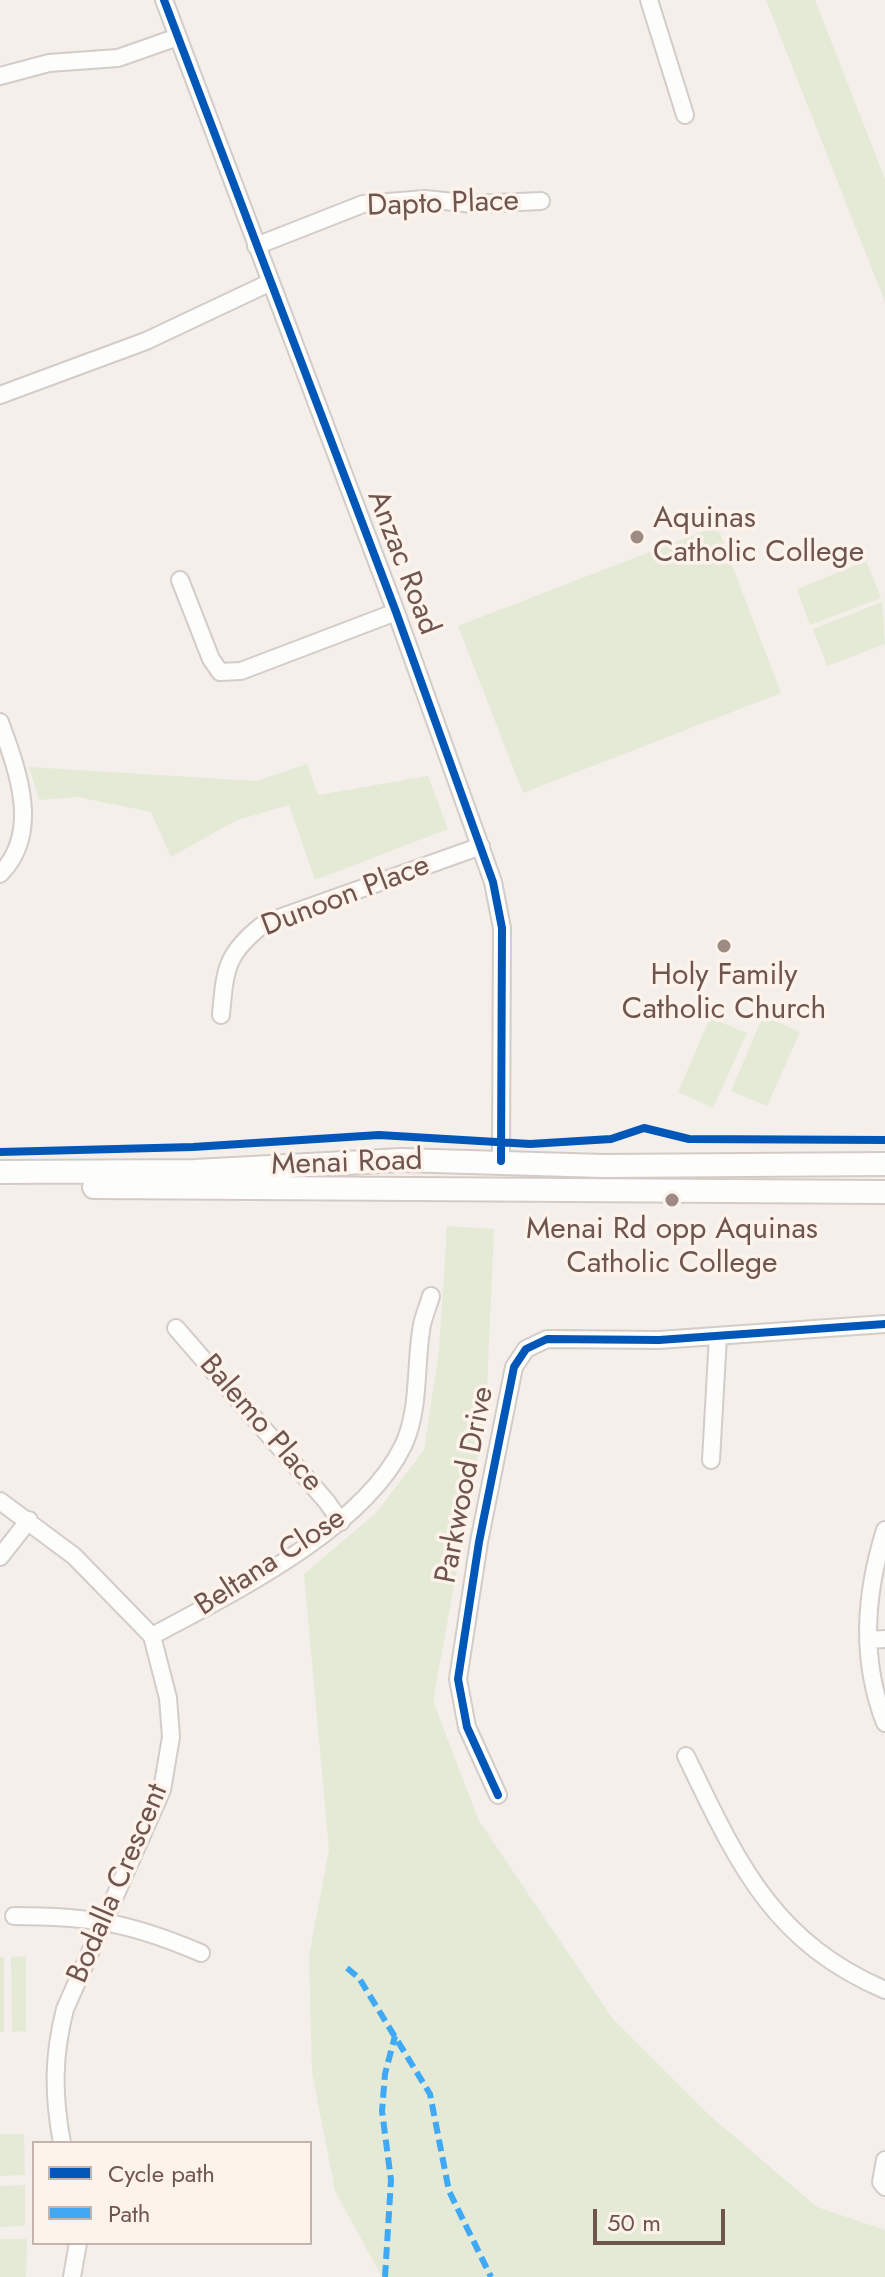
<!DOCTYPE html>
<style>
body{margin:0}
#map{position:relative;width:885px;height:2277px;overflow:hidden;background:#f4efea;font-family:Jost,sans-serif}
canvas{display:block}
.legend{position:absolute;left:32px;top:2141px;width:280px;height:104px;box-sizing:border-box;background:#fdf3eb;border:2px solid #c4b4ac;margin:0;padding:10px 14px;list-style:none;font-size:24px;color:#6f554d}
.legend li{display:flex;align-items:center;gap:16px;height:40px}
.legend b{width:40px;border:2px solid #c4b4ac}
.scale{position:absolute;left:593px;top:2209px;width:132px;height:36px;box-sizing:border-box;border:4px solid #6f554d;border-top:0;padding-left:10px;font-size:24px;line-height:28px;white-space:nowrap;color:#6f554d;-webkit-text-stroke:6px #fdf3eb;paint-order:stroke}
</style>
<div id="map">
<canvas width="885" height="2277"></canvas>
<ul class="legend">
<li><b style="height:10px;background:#0057b8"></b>Cycle path</li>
<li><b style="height:10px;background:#3fa9f5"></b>Path</li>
</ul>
<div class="scale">50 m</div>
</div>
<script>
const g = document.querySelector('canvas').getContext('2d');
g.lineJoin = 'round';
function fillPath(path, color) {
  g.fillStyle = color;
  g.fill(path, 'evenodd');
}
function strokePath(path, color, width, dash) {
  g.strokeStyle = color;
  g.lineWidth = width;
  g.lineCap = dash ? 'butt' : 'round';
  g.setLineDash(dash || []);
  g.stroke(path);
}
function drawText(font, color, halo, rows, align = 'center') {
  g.font = font + ' Jost,sans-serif';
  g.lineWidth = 7;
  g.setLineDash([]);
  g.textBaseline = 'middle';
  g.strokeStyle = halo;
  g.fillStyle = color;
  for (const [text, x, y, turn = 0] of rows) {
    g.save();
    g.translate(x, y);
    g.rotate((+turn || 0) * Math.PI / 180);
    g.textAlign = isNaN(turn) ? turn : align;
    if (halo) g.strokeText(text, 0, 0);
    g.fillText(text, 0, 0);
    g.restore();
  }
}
const green = new Path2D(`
 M766,0h49l70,179v123z
 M717,526l64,167 -258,100 -65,-167z
 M866,561l15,37 -71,27 -13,-36z
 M882,602l3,42 -58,22 -14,-37z
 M307,764l11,31 110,-19 20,53 -133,51 -26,-75 -52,15 -66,37 -20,-45 -73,-15 -39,3 -10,-33 227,14z
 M763,1016l37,16 -33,74 -36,-15z
 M710,1018l37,15 -34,75 -35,-16z
 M447,1226l47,3 -8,182 -53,290 46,120 133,197 97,97 108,92 68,23v47h-503l-47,-86 -23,-119 -3,-116 20,-106 -25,-276 72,-61 48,-63 15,-99z
 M26,1956v75l-14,1 -1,-75z
 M0,1957h4v75h-4z
 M0,2134h24l1,41 -25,1z
 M25,2185v41l-25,1v-41z
 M0,2239h27l-1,38h-26z`);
const street = new Path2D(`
 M164,0l232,612 97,270 9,46 -1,233
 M649,0l36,115
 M0,76l49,-13 69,-5 57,-20
 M256,246l107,-42 62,-5 48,5 68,-3
 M0,395l146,-54 125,-59
 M180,580l31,79 9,13 21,-1 155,-59
 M0,722c17,47 42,110 0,152
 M221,1015c4,-47 5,-62 44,-92l216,-77
 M176,1328l151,174 14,20
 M711,1460l7,-124
 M0,1501l74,55 78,80 16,62 3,39 -9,53 -97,219c-12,47 -12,86 -3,134
 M885,1530c-20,64 -25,128 0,193
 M0,1557l29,-37
 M152,1636c80,-43 210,-106 251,-190 17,-36 12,-77 18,-115 1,-12 7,-24 10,-35
 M868,1640l17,-1
 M686,1756c51,105 85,185 199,234
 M498,1795l-31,-68 -9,-48 21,-137 35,-175 12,-18 21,-10 112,1 226,-16
 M14,1916c76,0 117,7 187,37
 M885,2160l-4,22 4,5
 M72,2277l6,-34`);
const secondary = new Path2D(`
 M0,1172l195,-1 206,-11 203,6 281,-2
 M94,1187l791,5`);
const quiet = new Path2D(`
 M347,1968l12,10 71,116 19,97 42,86
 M385,2277l6,-97 -9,-69 3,-37 10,-38`);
const cycleway = new Path2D(`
 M164,0l232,612 97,270 9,46 -1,233
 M0,1152l193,-5 186,-12 151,9 81,-5 33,-11 45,11 196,1
 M498,1795l-31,-68 -9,-48 21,-137 35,-175 12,-18 21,-10 112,1 226,-16`);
const markers = [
 [637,537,8,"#9e8b84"],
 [724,946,8,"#9e8b84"],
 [672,1200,8,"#9e8b84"]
];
const streetNames = [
 ["Dapto Place",443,205,-2],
 ["Anzac Road",402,563,69],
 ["Dunoon Place",346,897,-21],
 ["Menai Road",347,1164,-2],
 ["Balemo Place",260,1424,49],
 ["Parkwood Drive",466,1485,-79],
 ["Beltana Close",271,1563,-33],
 ["Bodalla Crescent",119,1884,-67]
];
const poiNames = [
 ["Aquinas",653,520,"left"],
 ["Catholic College",653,554,"left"],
 ["Holy Family",724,977],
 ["Catholic Church",724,1011],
 ["Menai Rd opp Aquinas",672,1231],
 ["Catholic College",672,1265]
];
fillPath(green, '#e4ead6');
strokePath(street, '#d3ccc8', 20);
strokePath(secondary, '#d4cbc6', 26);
strokePath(street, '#fdfdfc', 16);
strokePath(secondary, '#fdfdfc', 22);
strokePath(quiet, '#3fa9f5', 6, [12, 6]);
strokePath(cycleway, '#0057b8', 8);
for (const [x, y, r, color] of markers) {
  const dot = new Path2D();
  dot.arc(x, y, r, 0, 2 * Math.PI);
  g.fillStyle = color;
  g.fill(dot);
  strokePath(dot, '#fdf3eb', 3);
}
drawText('30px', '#6f554d', '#fdf3eb', streetNames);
drawText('30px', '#6f554d', '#fdf3eb', poiNames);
</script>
